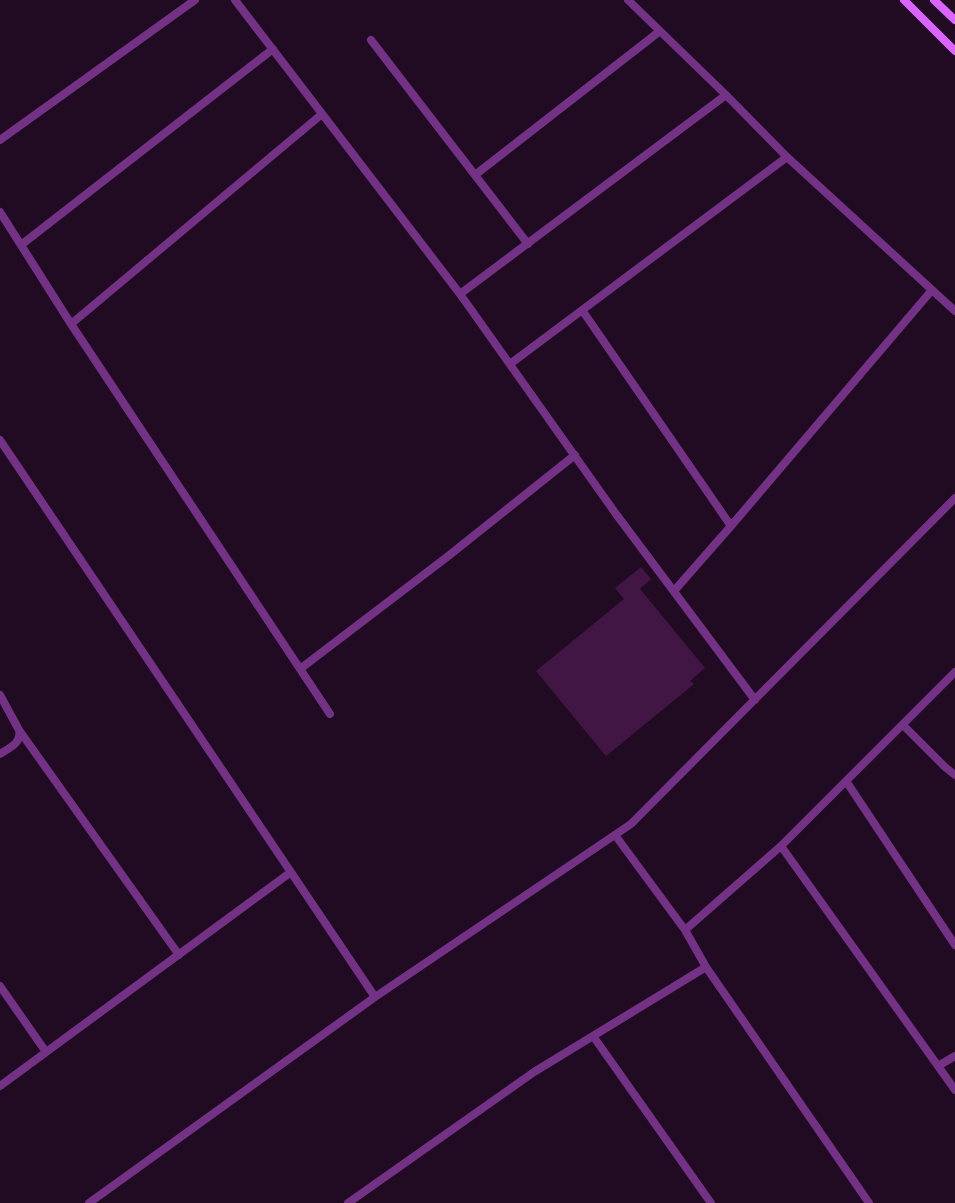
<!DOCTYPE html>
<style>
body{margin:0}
canvas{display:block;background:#200b22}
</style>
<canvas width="955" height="1203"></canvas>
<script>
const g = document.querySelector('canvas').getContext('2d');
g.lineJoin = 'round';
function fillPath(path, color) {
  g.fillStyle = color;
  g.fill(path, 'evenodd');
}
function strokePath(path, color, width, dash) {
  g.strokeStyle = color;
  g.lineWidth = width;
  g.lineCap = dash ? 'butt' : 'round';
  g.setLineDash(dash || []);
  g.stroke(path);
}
const building = new Path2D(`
 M641,567l10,12 -11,10 65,79 -15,13 4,3 -88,72 -70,-85 88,-72 -9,-11z`);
const street = new Path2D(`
 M235,0l225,294 156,220 139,186
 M628,0l98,95 61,62 168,154
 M371,40l157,204
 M0,140l195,-140
 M475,175l185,-144
 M0,212l71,112 259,390
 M21,245l252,-196
 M460,294l266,-199
 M582,310l149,216
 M71,324l251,-210
 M510,364l277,-207
 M0,440l375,557
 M674,591l57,-65 201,-236
 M300,669l147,-112 128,-102
 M0,695l19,35c3,13 -10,18 -19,24
 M903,725l42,42 10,8
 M19,730l160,225
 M846,781l109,164
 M615,835l70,95 21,37 163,236
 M781,846l174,244
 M685,930l96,-84 174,-174
 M0,986l46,66
 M593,1036l118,167
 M938,1066l17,-10
 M0,1086l291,-214
 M89,1203l286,-206 256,-173 324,-326
 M348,1203l186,-131 172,-105`);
const secondary = new Path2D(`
 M904,0l51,51
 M934,0l21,20`);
fillPath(building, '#421644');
strokePath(street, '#733285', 8);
strokePath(secondary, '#db63ff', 8);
</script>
